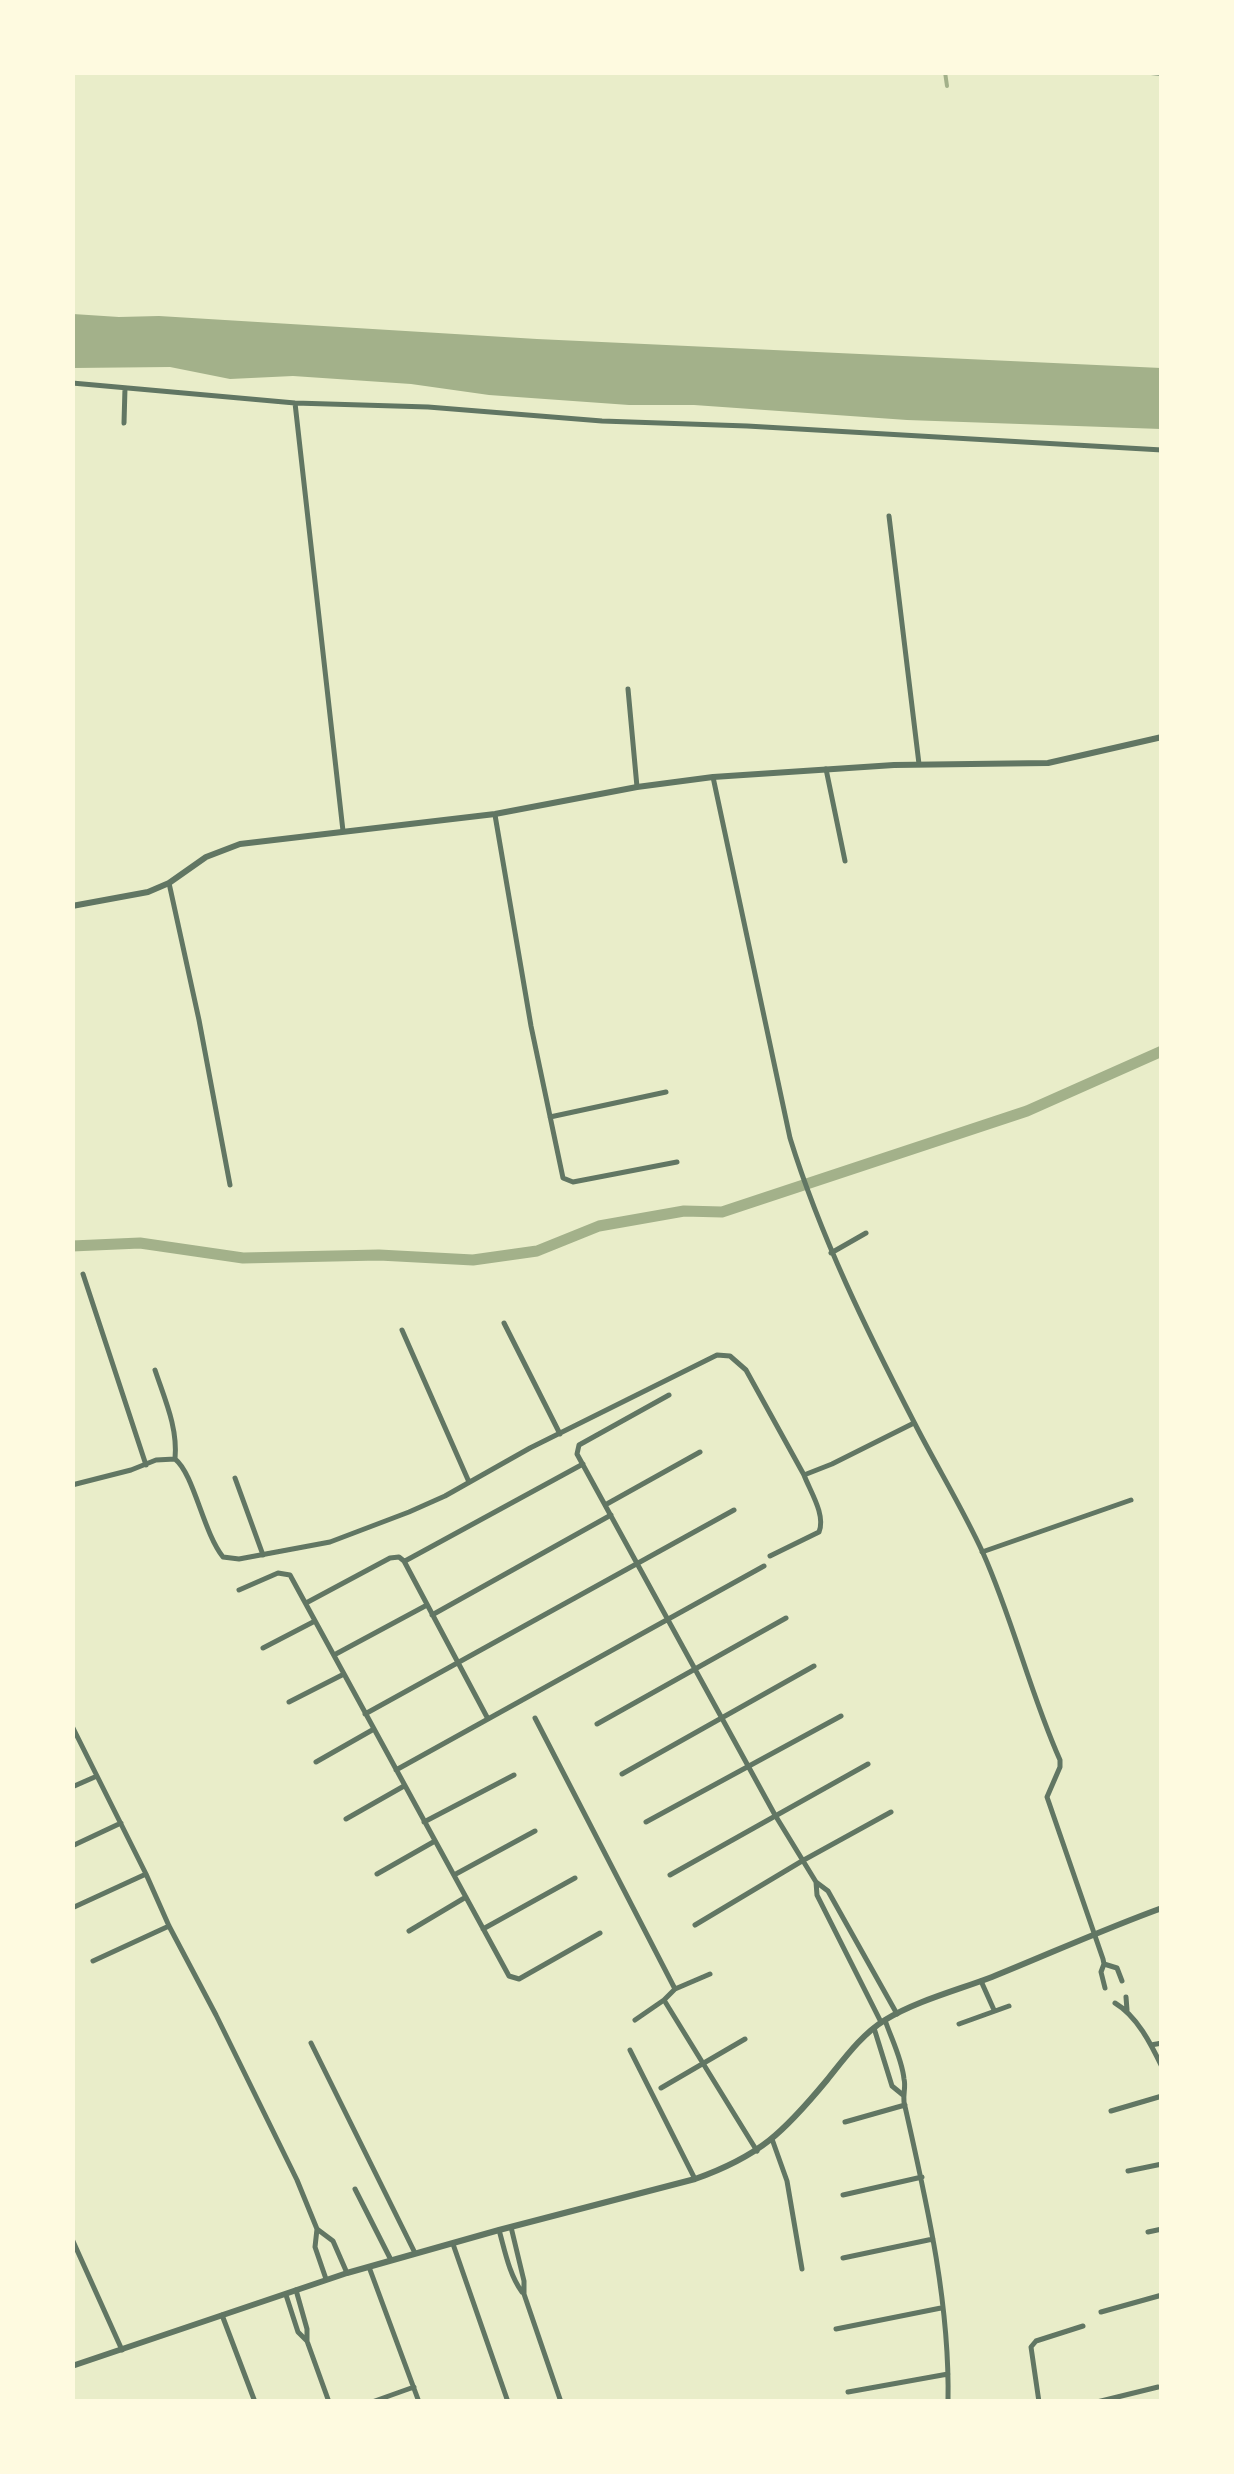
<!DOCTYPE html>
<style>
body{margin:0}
#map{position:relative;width:1234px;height:2474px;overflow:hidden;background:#e9edc9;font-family:"Work Sans",sans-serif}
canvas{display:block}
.frame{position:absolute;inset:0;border:75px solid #fefae0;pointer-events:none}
</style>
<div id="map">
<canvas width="1234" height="2474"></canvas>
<div class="frame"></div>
</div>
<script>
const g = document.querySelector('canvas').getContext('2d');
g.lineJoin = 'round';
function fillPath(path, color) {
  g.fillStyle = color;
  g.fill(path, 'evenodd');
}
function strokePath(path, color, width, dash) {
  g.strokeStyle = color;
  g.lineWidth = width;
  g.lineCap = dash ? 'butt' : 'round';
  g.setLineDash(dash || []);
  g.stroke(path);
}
const water = new Path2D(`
 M73,314l46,3 40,-1 378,23 624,29v61l-254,-9 -213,-15h-65l-140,-10 -78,-11 -118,-8 -63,3 -60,-12 -97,1z`);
const stream = new Path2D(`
 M945,72l2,14`);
const canal = new Path2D(`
 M72,1246l68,-3 103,15 136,-3 94,5 64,-9 62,-25 85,-15 38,1 305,-101 135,-60`);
const minor = new Path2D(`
 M72,383l223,20 133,4 174,14 145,5 415,24
 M295,403l48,428
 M124,423l1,-35
 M889,516l30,248
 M628,689l9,98
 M826,769l19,92
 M713,777l77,361c31,100 77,193 125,286 22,43 48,85 68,129 30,67 47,140 77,207v7l-13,30 56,162 1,5 -3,8 4,16
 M495,815l36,211 32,152 10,4 104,-20
 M169,883l30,137 31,165
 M550,1117l116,-25
 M831,1253l35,-20
 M83,1274l63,191
 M504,1323l56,111
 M402,1330l67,152
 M155,1370c10,30 23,58 20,89
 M669,1395l-90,50 -2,9 198,361 41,67 12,9 69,123
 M235,1478l28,77
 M72,1485l59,-15 25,-10 19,-1c19,15 28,73 48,98l16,2 91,-17 79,-30 36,-16 85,-48 187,-93 13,1 16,14 58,105 28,-11 82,-41
 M605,1505l95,-53
 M982,1552l149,-52
 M770,1556l49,-24c7,-17 -9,-41 -15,-57
 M405,1561l178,-97
 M239,1590l39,-17 12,2 219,401 10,3 81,-46
 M306,1603l84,-45 9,-1 5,4 84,158
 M432,1615l179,-100
 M263,1648l52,-27
 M334,1655l93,-50
 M289,1702l55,-28
 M365,1714l369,-204
 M535,1718l140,271
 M597,1724l189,-106
 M72,1726l74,148 23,52 47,89 81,165 20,49 16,12 14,32
 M316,1762l58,-33
 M396,1770l368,-204
 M622,1774l192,-108
 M72,1787l25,-11
 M346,1819l58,-33
 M424,1822l90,-47
 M646,1822l195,-106
 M72,1846l49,-23
 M377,1874l58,-33
 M454,1875l81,-44
 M670,1875l198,-111
 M816,1882l1,13 64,127
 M72,1908l74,-34
 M695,1925l107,-64 89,-49
 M483,1929l92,-51
 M409,1931l57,-34
 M93,1961l76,-35
 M1104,1964l13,4 5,13
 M981,1981l13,29
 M1126,1997l1,13
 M664,2000l11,-11 35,-15
 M1115,2003c22,13 36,41 47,64
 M635,2020l29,-20 93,151
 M885,2020c6,18 17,39 19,59 2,8 -1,14 0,23 22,98 46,199 44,300
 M959,2024l50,-18
 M874,2028l18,58 11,9
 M311,2043l104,210
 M1151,2045l11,-2
 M630,2050l65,129
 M661,2088l84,-49
 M1111,2111l51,-15
 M845,2122l60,-17
 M772,2139l15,42 15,88
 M1128,2171l34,-7
 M355,2189l36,71
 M843,2195l79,-18
 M511,2227l13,54v13l37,108
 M317,2229l-2,18 11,32
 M499,2230c6,21 10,44 23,62
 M1148,2232l14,-3
 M72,2239l50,111
 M453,2244l55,158
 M843,2258l90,-19
 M369,2267l50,135
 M296,2290l11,39v12l22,61
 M286,2295l12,37 9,9
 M1101,2312l61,-17
 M222,2315l33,87
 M836,2329l105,-21
 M848,2392l100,-18
 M372,2402l42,-15
 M1039,2402l-8,-55 5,-6 47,-15
 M1097,2402l61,-15`);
const tertiary = new Path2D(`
 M72,906l76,-14 21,-9 37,-26 34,-13 255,-30 142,-27 76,-10 181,-12 154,-2 114,-26
 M72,2366l275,-93 152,-43 196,-51c65,-23 89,-47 132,-99 17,-21 35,-46 58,-60 31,-19 73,-30 107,-43 57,-23 112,-48 170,-69`);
const rail = new Path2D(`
 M1140,72l22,2`);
fillPath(water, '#a3b18a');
strokePath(stream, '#a3b18a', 4);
strokePath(canal, '#a3b18a', 11);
strokePath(minor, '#617663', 5);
strokePath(tertiary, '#617663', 6);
strokePath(rail, '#7c8e77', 4);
</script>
